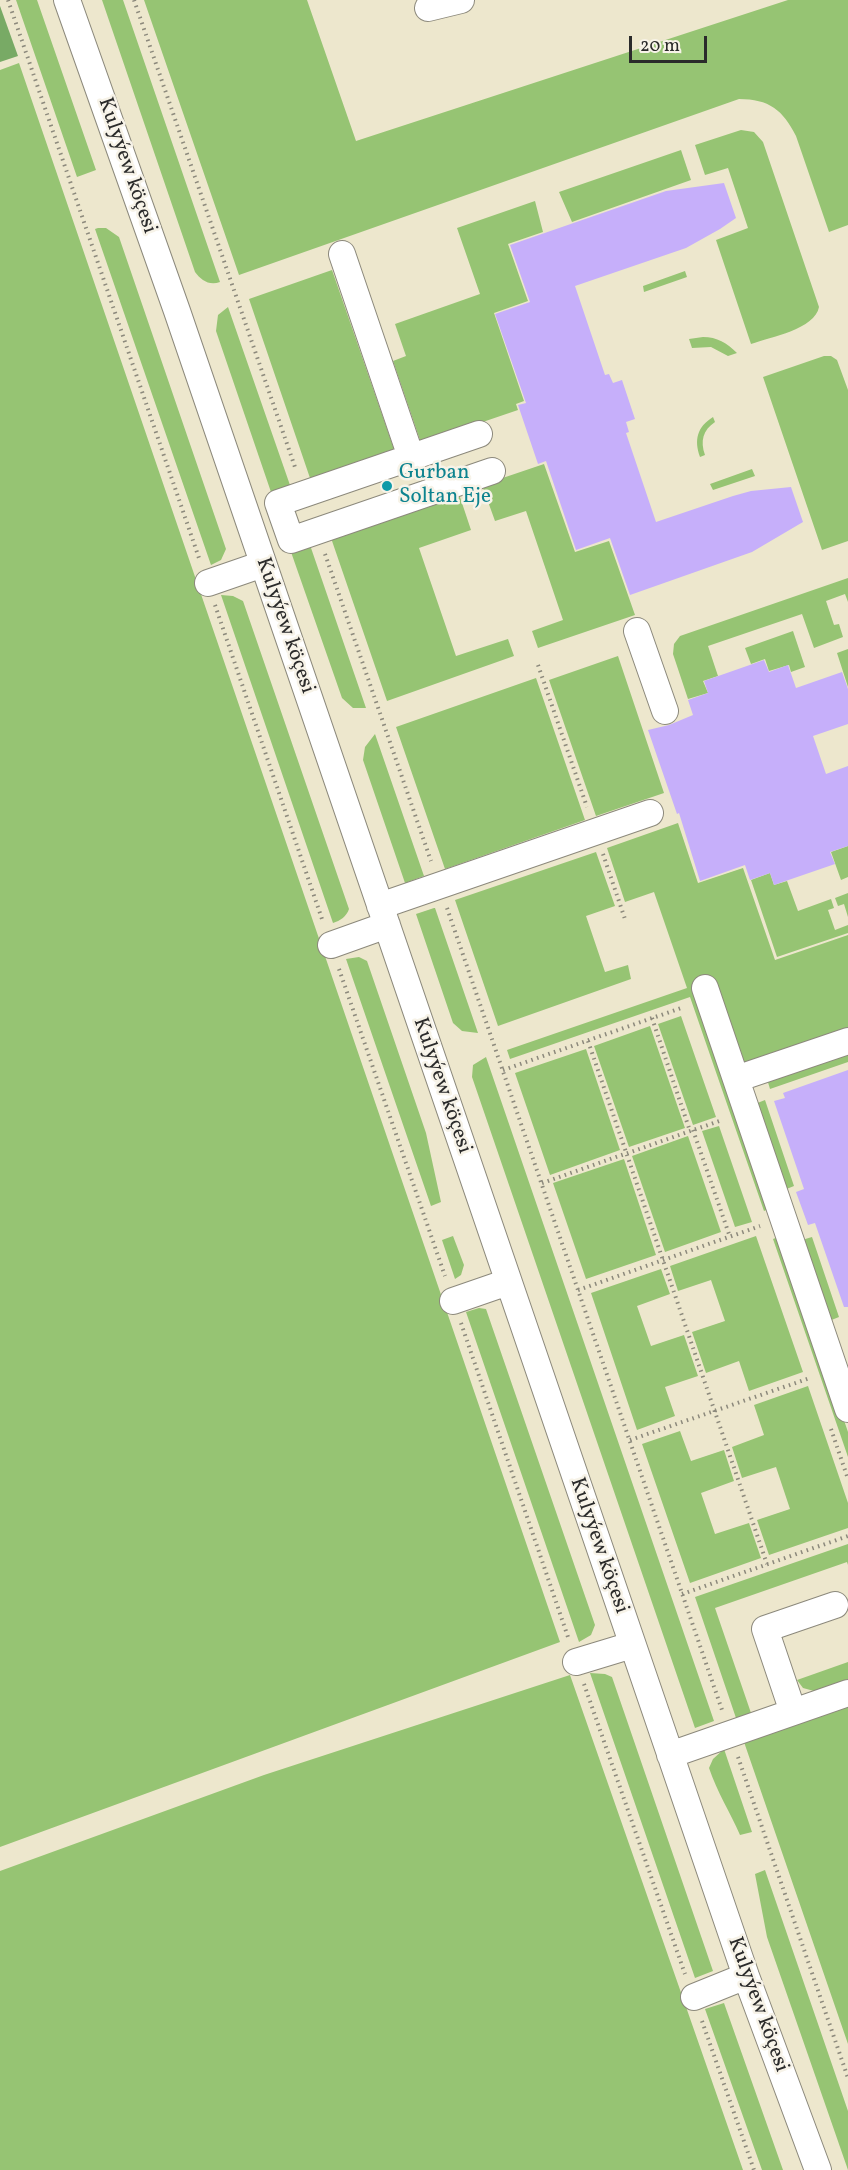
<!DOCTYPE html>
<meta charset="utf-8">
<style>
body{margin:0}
#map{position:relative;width:848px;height:2170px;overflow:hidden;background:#ede7cd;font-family:Vollkorn,serif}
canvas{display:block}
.scale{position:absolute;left:629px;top:36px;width:78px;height:27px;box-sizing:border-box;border:3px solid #2b2b2b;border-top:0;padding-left:8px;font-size:18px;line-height:21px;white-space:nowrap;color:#2b2b2b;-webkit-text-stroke:4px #f7f3e8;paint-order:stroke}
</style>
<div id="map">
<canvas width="848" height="2170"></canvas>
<div class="scale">20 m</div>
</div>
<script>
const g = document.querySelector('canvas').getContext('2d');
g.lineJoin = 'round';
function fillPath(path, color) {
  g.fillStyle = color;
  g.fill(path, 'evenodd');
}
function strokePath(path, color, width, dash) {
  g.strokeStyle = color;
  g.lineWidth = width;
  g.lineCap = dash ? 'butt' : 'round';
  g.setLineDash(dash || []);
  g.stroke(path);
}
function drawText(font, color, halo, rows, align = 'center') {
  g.font = font + ' Vollkorn,serif';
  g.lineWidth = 5;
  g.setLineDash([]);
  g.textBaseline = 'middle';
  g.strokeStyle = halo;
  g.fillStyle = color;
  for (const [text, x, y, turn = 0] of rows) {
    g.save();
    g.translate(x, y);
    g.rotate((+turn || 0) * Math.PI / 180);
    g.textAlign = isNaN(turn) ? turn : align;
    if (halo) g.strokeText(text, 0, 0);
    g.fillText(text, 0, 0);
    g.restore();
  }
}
const green = new Path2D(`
 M16,0h21l59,170 -19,7z
 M102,0h21l97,282c-11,4 -19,-2 -25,-10z
 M144,0h163l49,141 432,-141h60v225l-19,7 -33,-96c-13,-26 -27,-37 -57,-37l-500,176z
 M19,63l541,1579 -560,205v-1777z
 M741,130l13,2 9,10 56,165c-4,22 -48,30 -68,37l-35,-104 32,-12 -20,-60 -23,7 -10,-30z
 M681,150l10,30 -119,42 -13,-30z
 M535,201l8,31 -35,12 20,57 -34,12 30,88 -8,3 2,6 -97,33 -28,-82 13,-5 -11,-32 85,-30 -23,-66z
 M98,228h8l13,9 107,312 -5,11 -10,5 -116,-336z
 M332,270l63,182 -84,29 -62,-182z
 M685,271l2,6 -43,15 -1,-6z
 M228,307l63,181 -19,7 -56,-164 2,-16z
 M703,337c14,0 24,6 34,16l-9,3 -17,-9 -19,1 -3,-9z
 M824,356h7l6,4 11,30v151l-26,9 -59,-173z
 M713,417l2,5c-12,8 -15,19 -10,33l-5,2c-6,-17 -3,-30 13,-40z
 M544,464l31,88 34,-11 26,74 -97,33 -6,-17 31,-11 -37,-109 -31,10 -13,-36z
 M752,469l3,7 -42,14 -3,-6z
 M459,494l12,36 -52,18 37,108 52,-17 6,17 -127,45 -56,-163z
 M310,545l56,163h-13l-11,-10 -51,-146z
 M848,578v24l-3,-8 -19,7 8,24 5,-1 4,13 -29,11 -12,-34 -94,32 10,30 -15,5 5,12 -20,6 -15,-45 1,-10 6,-8z
 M221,595l12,1 10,5 106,308c-2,7 -9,12 -16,14z
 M793,631l12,36 -14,5 -2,-7 -20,6 -4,-12 -14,5 -6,-16z
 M848,649v38l-11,-34z
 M618,656l46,137 -68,23 -47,-136z
 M536,678l49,142 -140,49 -49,-142z
 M375,734l49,142 -19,7 -42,-123 2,-13z
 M678,823l20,60 45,-15 32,92 73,-25v93l-105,36 28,144 -7,3 -74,-214 -180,62 -3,-9 180,-62 -33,-96 -29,10 -18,-54z
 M848,846v31l-7,3 -10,-28z
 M596,852l19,54 -29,10 19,56 23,-7 3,14 -133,47 -43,-126z
 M770,873l4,12 13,-4 11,30 33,-12 3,9 -6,2 7,20 13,-5v8l-71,24 -26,-77z
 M848,893v24l-4,-13 -6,2 -3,-8z
 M434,908h1l43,125 -16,-2 -9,-8 -37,-109z
 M359,957l8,4 59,172 15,69 -10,4 -85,-247z
 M681,1016l35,101 -23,8 -35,-101z
 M650,1026l35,102 -56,19 -35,-101z
 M586,1049l34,101 -70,25 -35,-102z
 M848,1050v12l-78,27 -3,-10z
 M486,1057l228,664 -19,7 -223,-651 1,-12z
 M765,1100l29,86 -10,4 -29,-86z
 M719,1126l33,96 -17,5 -33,-96z
 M688,1136l33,96 -56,20 -33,-96z
 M624,1159l32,96 -70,24 -33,-96z
 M453,1236l11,29 -3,10 -6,4 -13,-39z
 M756,1236l47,136 -54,19 -10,-30 -33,12 -14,-41 33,-11 -14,-41 -33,11 -8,-25z
 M781,1236l67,196v25l-75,-218z
 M812,1237l27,80 -10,4 -27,-81z
 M661,1269l9,25 -33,12 14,40 33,-11 14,41 -33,11 10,29 -38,14 -46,-137z
 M479,1308l7,1 109,316 -4,10 -12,7 -113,-330z
 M808,1386l40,117v25l-79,27 -12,-35 33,-11 -14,-42 -34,11 -10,-31 32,-12 -10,-30z
 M680,1431l11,30 33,-11 10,31 -33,12 14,41 34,-11 12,35 -71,25 -48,-139z
 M848,1544v21l-1,-3 -132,46 36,105 -15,5 -41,-121z
 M848,1662v17l-34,12 -11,-3 -6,-8z
 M590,1673l15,1 7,3 101,294 -18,7z
 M570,1675l173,495h-743v-299l264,-96z
 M848,1706v338l-104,-302z
 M724,1749l28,83 -12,3c-10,-23 -23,-43 -31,-67l4,-9z
 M765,1870l83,241v59l-81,-233 -12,-63z
 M724,2003l59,167h-21l-57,-161z`);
const forest = new Path2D(`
 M0,6l18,50 -18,6z`);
const building = new Path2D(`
 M724,183l12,35 -16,11 -34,19 -111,38 30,89 4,-1 4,9 9,-3 13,39 -9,3 3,10 -3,1 30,89 77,-26 18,-5 40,-4 12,35 -51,30 -122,43 -20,-57 -34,12 -30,-89 -8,3 -20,-59 8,-2 -31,-89 35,-12 -20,-57 156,-54z
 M764,660l5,12 19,-7 8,23 46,-16 6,17v35l-35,12 13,38 22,-8v80l-18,6 5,12 -61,21 -4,-12 -20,7 -5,-15 -45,16 -21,-68 -2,1 -29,-84 21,-5 24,-10 -5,-15 20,-7 -4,-12z
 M848,1070v237h-4l-29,-84 -7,2 -12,-33 8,-3 -30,-88 11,-3 -2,-5z`);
const path = new Path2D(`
 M8,0l192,561
 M134,0l162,470
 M325,554l106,307
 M215,605l108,317
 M538,665l49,142
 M603,854l23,68
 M447,908l275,802
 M339,969l106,307
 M652,1018l38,113
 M588,1041l179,523
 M503,1070l181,-63
 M693,1130l37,107
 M542,1183l180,-63
 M578,1290l182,-64
 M461,1323l108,317
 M831,1429l17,50
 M630,1440l180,-62
 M682,1594l166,-58
 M584,1684l101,290
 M738,1757l110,321
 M702,2021l52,149`);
const minor = new Path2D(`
 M67,0l110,311 569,1665 72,194
 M428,8l33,-8
 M342,254l69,203
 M479,434l-201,69 13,37 201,-69
 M208,583l55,-19
 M637,631l28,80
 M380,906l270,-93
 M331,945l56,-20
 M705,988l143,421
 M736,1079l112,-38
 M453,1301l55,-19
 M576,1662l56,-17
 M793,1712l-28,-83 70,-24
 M670,1755l178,-62
 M694,1997l52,-21`);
const markers = [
 [387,486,6,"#0f9aa8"]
];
const streetNames = [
 ["Kulyýew köçesi",126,166,71],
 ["Kulyýew köçesi",284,626,71],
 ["Kulyýew köçesi",441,1086,71],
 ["Kulyýew köçesi",598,1546,71],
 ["Kulyýew köçesi",757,2005,70]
];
const cultureNames = [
 ["Gurban",399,474],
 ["Soltan Eje",399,498]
];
fillPath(green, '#96c473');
fillPath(forest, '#78aa65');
fillPath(building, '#c6affa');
strokePath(minor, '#8c897c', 28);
strokePath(path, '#8c897c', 4, [1.5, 4.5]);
strokePath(minor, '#fff', 26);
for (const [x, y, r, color] of markers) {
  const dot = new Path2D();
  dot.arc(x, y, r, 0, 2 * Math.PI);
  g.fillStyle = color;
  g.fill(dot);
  strokePath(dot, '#f7f3e8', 2);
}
drawText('21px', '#2b2b2b', '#f7f3e8', streetNames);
drawText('21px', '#0d838f', '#f7f3e8', cultureNames, 'left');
</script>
